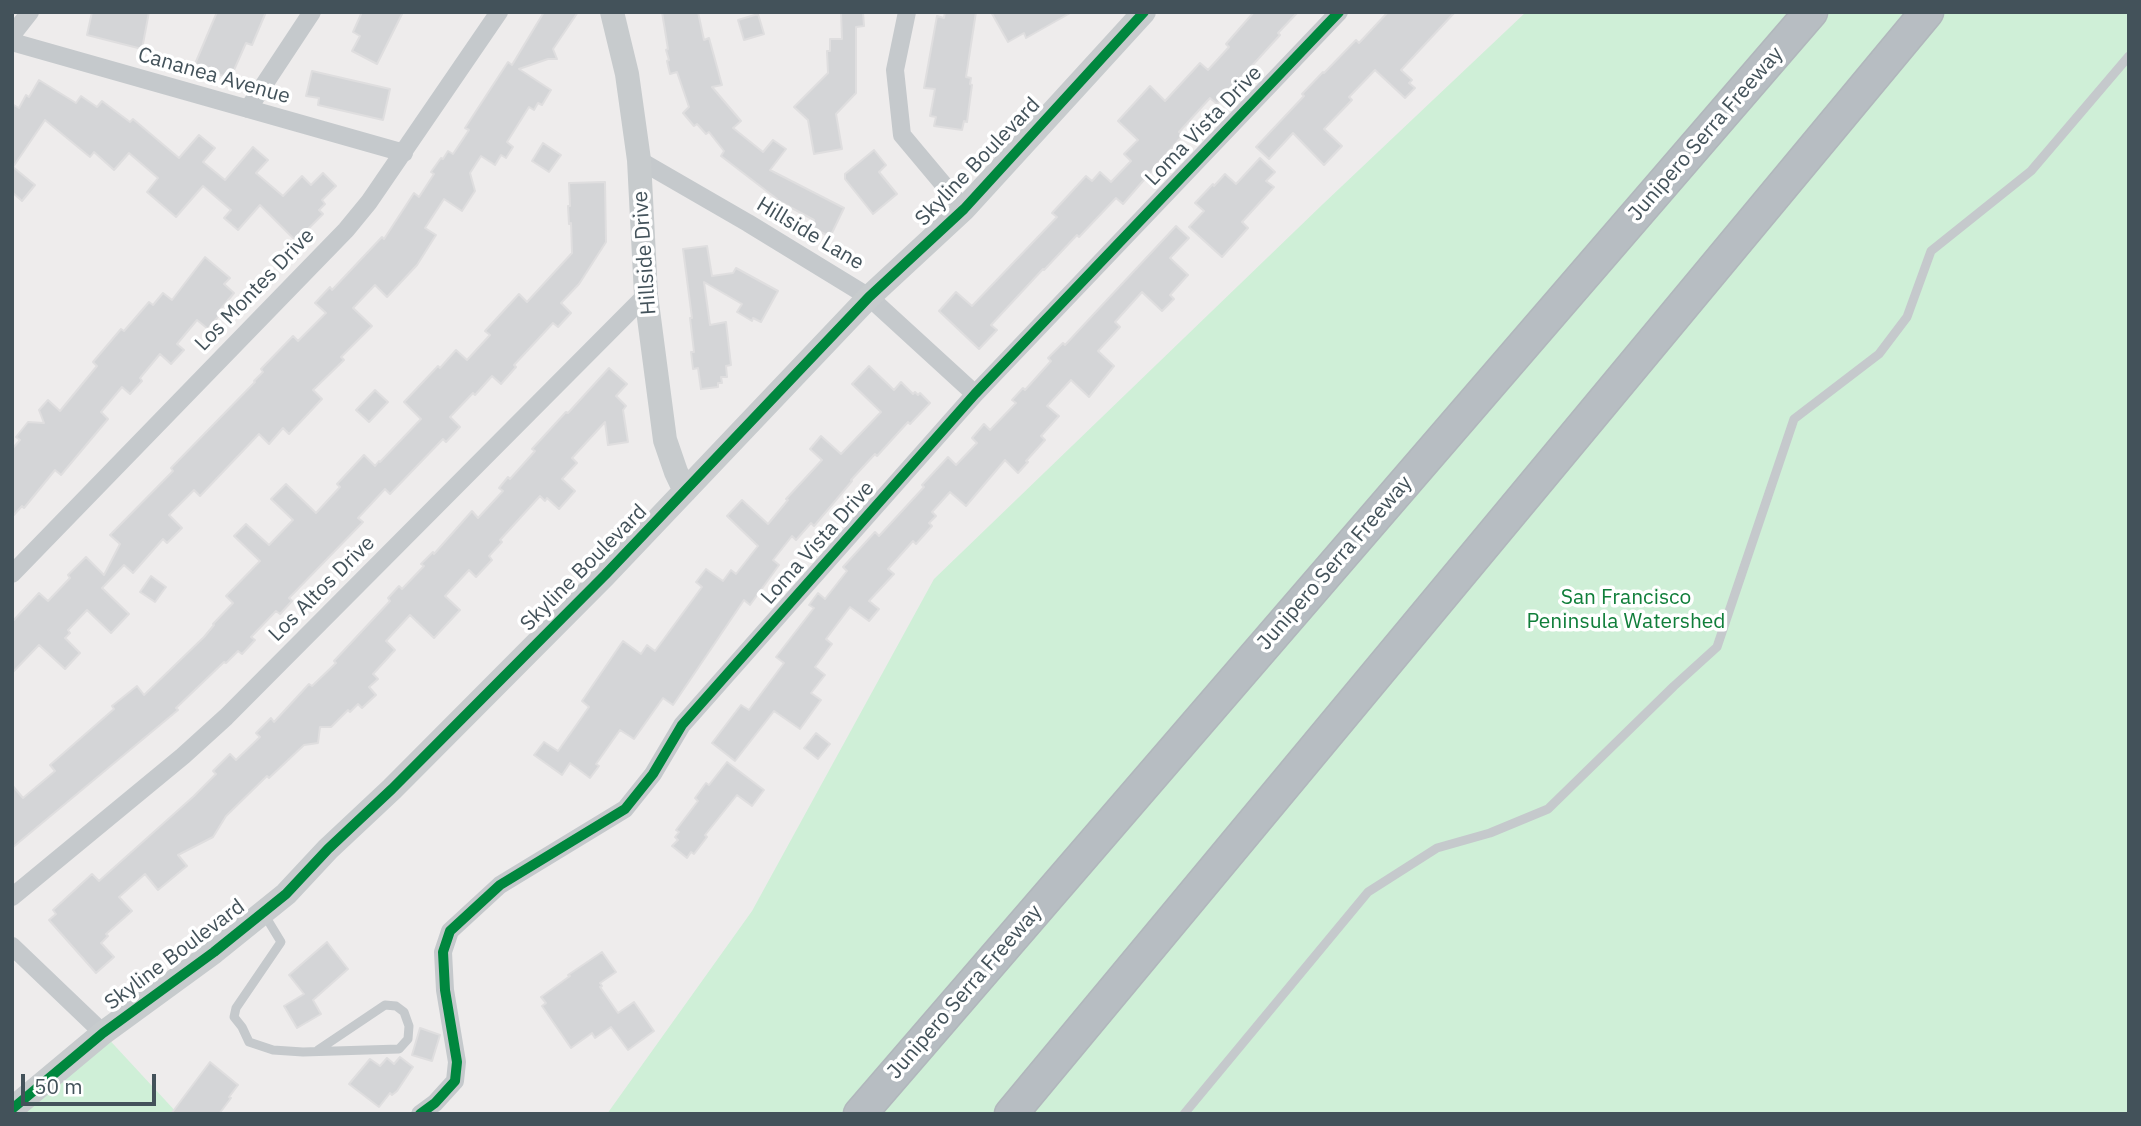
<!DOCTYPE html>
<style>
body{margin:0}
#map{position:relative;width:2141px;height:1126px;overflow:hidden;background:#eeecec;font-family:"IBM Plex Sans",sans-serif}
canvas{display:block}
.frame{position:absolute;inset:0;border:14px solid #43525a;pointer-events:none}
.scale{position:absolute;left:21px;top:1074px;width:135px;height:32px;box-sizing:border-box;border:4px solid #43525a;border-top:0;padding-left:9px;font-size:21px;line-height:24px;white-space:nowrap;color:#43525a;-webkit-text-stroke:5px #fff;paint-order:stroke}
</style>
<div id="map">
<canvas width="2141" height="1126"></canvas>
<div class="frame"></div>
<div class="scale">50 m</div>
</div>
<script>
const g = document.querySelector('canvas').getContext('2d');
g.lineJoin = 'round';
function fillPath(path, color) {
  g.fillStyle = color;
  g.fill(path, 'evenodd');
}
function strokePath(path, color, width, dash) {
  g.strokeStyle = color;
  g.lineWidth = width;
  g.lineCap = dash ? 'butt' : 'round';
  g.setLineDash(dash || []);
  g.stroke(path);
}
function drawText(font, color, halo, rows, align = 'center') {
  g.font = font + ' "IBM Plex Sans",sans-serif';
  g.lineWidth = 7;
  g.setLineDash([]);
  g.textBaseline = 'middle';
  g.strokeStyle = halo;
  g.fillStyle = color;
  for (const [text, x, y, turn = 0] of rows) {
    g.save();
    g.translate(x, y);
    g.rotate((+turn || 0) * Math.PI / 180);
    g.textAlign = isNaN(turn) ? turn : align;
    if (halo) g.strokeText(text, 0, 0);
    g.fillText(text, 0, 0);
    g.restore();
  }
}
const green = new Path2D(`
 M1526,12h603v1102h-1522l145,-203 182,-332 389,-375z
 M103,1033l75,81h-166z`);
const building = new Path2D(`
 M92,12h57l-7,37 -55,-14z
 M217,12h49l-14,33 -6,-2 -16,36 -35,-15z
 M362,12h41l-26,52 -25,-13 8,-15 -7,-4z
 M544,12h34l-25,37 4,10h-9l-29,10 32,21 -9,15 -4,-2 -4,7 -5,-3 -22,35 6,5 -7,11 -5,-3 -6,10 -14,-9 -11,17 5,18 -13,20 -18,-12 -19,29 11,7 -19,30 -30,32 -12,-12 -22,23 19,18 -31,31 3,3 -31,30 9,9 -33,35 -6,-6 -14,16 -10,-10 -59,62 -6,-6 -25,25 13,13 -15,15 -4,-4 -30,34 -9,-8 -22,23 27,26 -18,19 -24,-23 -19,20 2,3 -5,5 15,15 -15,16 -26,-24 -27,28v-51l27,-29 9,8 22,-23 -2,-3 18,-18 18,18 16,-31 -10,-9 63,-64 -2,-3 84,-86 -1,-1 9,-9 -2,-3 32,-33 5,5 28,-28 -11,-10 15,-16 2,3 50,-53 2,2 30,-46 5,4 15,-23 -3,-2 10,-14 2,1 5,-8 5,3 16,-24 -4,-2 43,-66 4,3z
 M662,12h36l6,28 5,-2 13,47 -10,2 29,34 -8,7 30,24 10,-12 13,9 -16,21 74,38 -14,29 -20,-11 4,-6 -37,-20v-1l-56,-43 3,-5 -15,-19 -3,2 -9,-10 -3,2 -11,-13 6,-6 -12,-35 -7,2 -3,-13 2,-1 -3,-10 2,-1z
 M841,12h22l1,14 -8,1v66l-20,21 6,35 -28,5 -6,-34 -14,-13 34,-34 -1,-22h3v-12h12z
 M945,12h31l-10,65 5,1 -1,6 2,1 -5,37 -3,-1 -2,9 -28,-4 2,-9 -6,-1 5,-27 -11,-1 13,-72 7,2z
 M991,12h81l-46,26 -2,-5 -16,9z
 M1254,12h44l-20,21 2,2 -63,69 -7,-6 -31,34 4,3 -60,69 -7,-6 -37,39 -2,-2 -33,35 -1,-1 -52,56 6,5 -18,19 -40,-38 17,-19 16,14 85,-89 -5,-4 34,-37 6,5 8,-9 11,10 20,-21 -7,-7 14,-14 -20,-19 32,-35 15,15 35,-38 8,7 21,-23 -3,-3z
 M1388,12h67l-54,58 11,10 -3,3 6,5 -10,10 -30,-28 -26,27 3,3 -28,29 18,17 -18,19 -31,-32 -24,26 -13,-12 48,-51 -2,-2 21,-22 1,1 32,-33 3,3z
 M758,14l6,20 -20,6 -6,-20z
 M312,71l78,18 -7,31 -65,-15 1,-7 -13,-2z
 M39,80l37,23 5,-7 16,11 5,-6 28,21 3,-3 46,39 20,-23 16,13 -12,14 22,18 28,-33 15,13 -12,13 27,23 19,-20 9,9 12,-12 13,13 -14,14 3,4 -6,6 4,4 -27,27 -36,-36 -22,25 -14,-12 7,-8 -28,-24 -27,31 -29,-25 11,-14 -29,-25 -15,17 -20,-18 -4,5 -45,-37 -32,47 22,18 -13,16 -10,-9v-88l7,4 7,-13 3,2z
 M543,143l18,12 -12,17 -17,-11z
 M874,150l12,15 -7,7 18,22 -24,20 -28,-35v-5z
 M1260,158l15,14 -9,9 8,6 -32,35 6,6 -26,29 -33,-30 15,-16 -9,-8 18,-19 1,2 11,-12 11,10z
 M605,182l1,60 -27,42 -18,19 10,10 -13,14 -5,-4 -39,42 2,2 -15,17 -9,-8 -17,19 -2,-2 -23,24 10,10 -14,15 -3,-3 -53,55 -5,-5 -27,29 5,4 -74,76 3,3 -12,13 -4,-3 -25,26 4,3 -13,14 -4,-3 -12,12 -2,-1 -48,46 2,2 -166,138v-63l11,13 32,-27 -5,-6 64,-56 -2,-3 25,-20 7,9 60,-58 10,-12 -1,-1 20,-21 -7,-7 34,-35 -26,-25 12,-12 23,21 24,-25 -22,-21 15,-15 30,29 24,-26 -3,-3 27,-29 11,11 4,-5 1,1 41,-43 -17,-17 34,-36 2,2 16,-18 11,10 23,-25 -5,-4 34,-37 8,8 45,-49 -1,-30 -2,1 -1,-18h2l-1,-23z
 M1176,226l13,12 -19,20 18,17 -18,20 4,4 -12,12 -20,-19 -27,30 5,5 -22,24 16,15 -25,31 -18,-17 -24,26 12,10 -18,20 4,4 -19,21 2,1 -10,11 -13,-13 -39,46 -16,-14 -18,20 4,4 -7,7 3,3 -16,18 -3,-3 -25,28 6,5 -25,27 10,8 -10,12 -19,-14 -24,32 6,5 -17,23 10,8 -14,18 10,7 -21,29 -26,-18 -39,50 -23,-18 29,-38 8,5 35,-47 -8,-6 38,-49 -5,-3 9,-12 7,6 22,-28 -4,-4 32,-35 4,4 45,-49 -2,-2 26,-28 8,8 21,-22 -5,-5 12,-14 6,6 26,-27 -4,-3 11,-12 2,2 26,-29 -3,-3 15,-15 2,2z
 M707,246l5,30 21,-3 3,-5 42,23 -17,31 -8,-4 -1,3 -15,-9 5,-8 -38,-22 6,43 16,-3 5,43 -5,1 1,11h-6l1,6h-4v4l-17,2 -3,-21 -5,1 -2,-17h3l-4,-34h2l-9,-69z
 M205,257l25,21 -6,6 10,9 -14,17 2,2 -14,17 -11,-9 -20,24 7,6 -13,14 -11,-10 -20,24 2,3 -12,13 -8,-7 -21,25 7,7 -47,56 -6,-5 -31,38 -2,-2 -10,11v-68l8,-9 -4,-3 12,-15 16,1 -5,-13 9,-10 12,11 37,-45 -4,-4 28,-33 3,2 25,-29 4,3 10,-12 9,7z
 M869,366l25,24 7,-8 12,12 2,-2 3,3 2,-2 10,10 -20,21 -2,-2 -31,34 -2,-2 -24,26 1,1 -38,45 -3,-3 -15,17 -4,-4 -19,24 6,5 -29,40 -6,-5 -71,105 -10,-7 -29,41 -14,-9 -24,34 3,2 -9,12 -20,-15 -8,12 -28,-20 10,-13 14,9 31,-44 -7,-6 41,-60 18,13 6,-9 8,6 47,-64 -6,-5 10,-13 17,12 8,-11 5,4 22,-28 -31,-30 15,-16 26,24 20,-24 -2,-1 36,-39 -12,-11 11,-13 20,18 40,-42 -29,-28z
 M609,368l18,16 -11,12 10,10 -3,4 5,32 -20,3 -3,-23 -33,36 5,5 -15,16 13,12 -16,18 -12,-11 -2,3 -5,-5 -40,44 2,2 -13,14 3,4 -16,17 -7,-7 -24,26 15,14 -26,28 -24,-23 -24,26 9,9 -22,24 5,5 -9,8 7,8 -14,13 -4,-4 -8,8 -2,-2 -17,17h-11l-2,16 -14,2 -35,33 -2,-2 -41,40 -13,21 -35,18 9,11 -29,24 -13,-16 -26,23 13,14 -26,23 2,2 -7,7 13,14 -18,16 -47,-53 7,-6 -3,-4 39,-36 7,7 95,-85 22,-22 -3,-3 17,-17 6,6 24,-23 -4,-4 15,-15 3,4 35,-38 3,2 24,-23 -2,-2 56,-60 -2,-3 11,-12 3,3 22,-23 -3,-2 12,-12 1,2 38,-43 6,7 25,-27 -4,-3 9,-11 2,2 25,-28 -3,-2 34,-37 2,1z
 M375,390l13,12 -19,20 -13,-12z
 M151,576l15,11 -11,15 -15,-10z
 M816,733l14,11 -12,15 -14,-11z
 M727,762l37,28 -12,16 -15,-11 -32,40 2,2 -13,17 -3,-2 -4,6 -15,-12 6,-6 -3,-3 4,-5 -3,-2 22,-29 -3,-3 11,-15 3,2z
 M327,942l21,27 -35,31 8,14 -24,14 -13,-22 20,-12 -15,-19z
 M602,952l14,20 -16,11 2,3 -2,1 18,26 16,-11 20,29 -26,19 -17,-23 -16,11 -3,-5 -21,15 -29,-42 4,-3 -5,-6 29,-21 -2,-1z
 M420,1028l20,7 -8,26 -20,-6z
 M400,1057l13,10 -16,24 -5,4 -2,-2 -11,14 -30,-23 21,-25 10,7 7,-8 7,6z
 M210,1062l28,23 -9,12 2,1 -12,16h-48z`);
const service = new Path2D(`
 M264,914l17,28 -45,66 -2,9 8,10 7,15 24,8 30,2 96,-3 9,-10 1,-13 -5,-14 -8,-6 -11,-1 -67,45
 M1184,1114l184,-222 69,-44 53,-15 58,-24 126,-123 43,-39 77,-228 85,-65 28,-37 24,-66 100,-80 98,-115`);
const minor = new Path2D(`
 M907,12l-12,58 7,65 62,74
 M12,35l18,-23
 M12,42l392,111
 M248,109l64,-97
 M639,160l109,63 121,74 106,97
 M12,574l334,-344 23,-28 130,-190
 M12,897l171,-141 43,-39 420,-422
 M12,946l91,87
 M420,1114l15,-11 20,-22 2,-19 -12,-72 -2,-38 7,-21 50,-46 125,-76 28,-35 29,-49 293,-331 364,-382`);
const secondary = new Path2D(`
 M612,12l15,62 12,86 7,135 19,145 11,32 9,19
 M12,1109l91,-76 111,-81 72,-58 42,-45 64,-60 213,-214 264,-278 95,-88 180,-197`);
const motorway = new Path2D(`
 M860,1114l951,-1102
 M1011,1114l916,-1102`);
const cycleway = new Path2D(`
 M12,1109l91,-76 111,-81 72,-58 42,-45 64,-60 213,-214 264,-278 95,-88 180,-197
 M420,1114l15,-11 20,-22 2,-19 -12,-72 -2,-38 7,-21 50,-46 125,-76 28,-35 29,-49 293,-331 364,-382`);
const streetNames = [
 ["Cananea Avenue",214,76,16],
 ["Loma Vista Drive",1204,126,-46],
 ["Junipero Serra Freeway",1706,134,-49],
 ["Skyline Boulevard",978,162,-46],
 ["Hillside Lane",810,234,31],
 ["Hillside Drive",645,253,-94],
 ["Los Montes Drive",255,290,-46],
 ["Loma Vista Drive",818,543,-48],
 ["Junipero Serra Freeway",1335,563,-49],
 ["Skyline Boulevard",584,568,-45],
 ["Los Altos Drive",322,589,-45],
 ["Skyline Boulevard",175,955,-37],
 ["Junipero Serra Freeway",965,992,-49]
];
const parkNames = [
 ["San Francisco",1626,598],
 ["Peninsula Watershed",1626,622]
];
fillPath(green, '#cfefd7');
fillPath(building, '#d4d5d7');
strokePath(building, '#dfdedf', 2);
strokePath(motorway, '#b1b7bc', 35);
strokePath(service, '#c5c9cc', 9);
strokePath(minor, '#c5c9cc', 18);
strokePath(secondary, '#c7cbcd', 24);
strokePath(motorway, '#b7bdc2', 32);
strokePath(cycleway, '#00873e', 10);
drawText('21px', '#43525a', '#fff', streetNames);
drawText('21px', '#107e3a', '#fff', parkNames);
</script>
